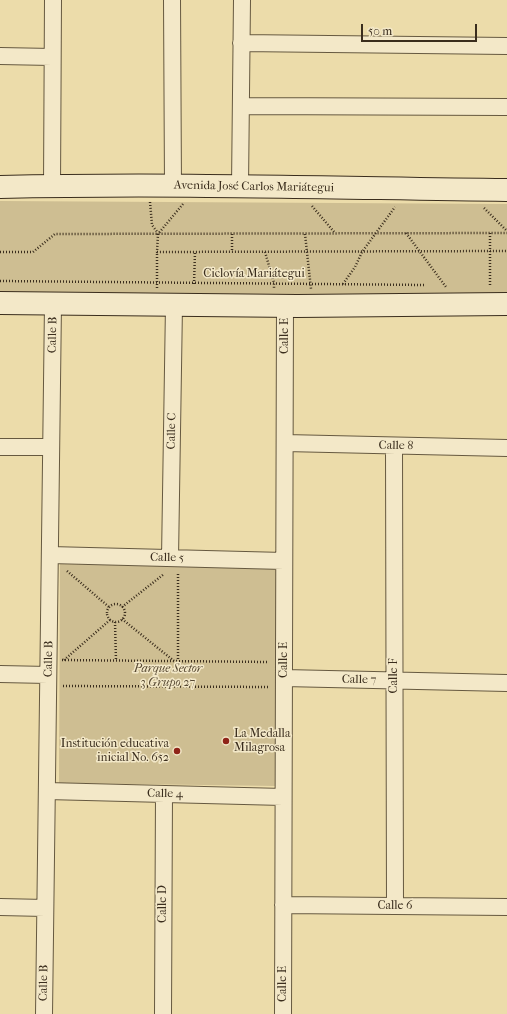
<!DOCTYPE html>
<meta charset="utf-8">
<style>
body{margin:0}
#map{position:relative;width:507px;height:1014px;overflow:hidden;background:#ecdcaa;font-family:"IM FELL French Canon",serif}
canvas{display:block}
.scale{position:absolute;left:361px;top:24px;width:116px;height:18px;box-sizing:border-box;border:2px solid #3a2d1d;border-top:0;padding-left:5px;font-size:12px;line-height:14px;white-space:nowrap;color:#3a2d1d;-webkit-text-stroke:3px #f3e8c8;paint-order:stroke}
</style>
<div id="map">
<canvas width="507" height="1014"></canvas>
<div class="scale">50 m</div>
</div>
<script>
const g = document.querySelector('canvas').getContext('2d');
g.lineJoin = 'round';
function fillPath(path, color) {
  g.fillStyle = color;
  g.fill(path, 'evenodd');
}
function strokePath(path, color, width, dash) {
  g.strokeStyle = color;
  g.lineWidth = width;
  g.lineCap = dash ? 'butt' : 'round';
  g.setLineDash(dash || []);
  g.stroke(path);
}
function drawText(font, color, halo, rows, align = 'center') {
  g.font = font + ' "IM FELL French Canon",serif';
  g.lineWidth = 3;
  g.setLineDash([]);
  g.textBaseline = 'middle';
  g.strokeStyle = halo;
  g.fillStyle = color;
  for (const [text, x, y, turn = 0] of rows) {
    g.save();
    g.translate(x, y);
    g.rotate((+turn || 0) * Math.PI / 180);
    g.textAlign = isNaN(turn) ? turn : align;
    if (halo) g.strokeText(text, 0, 0);
    g.fillText(text, 0, 0);
    g.restore();
  }
}
const green = new Path2D(`
 M0,201l507,3v92l-507,-1z
 M60,564l217,4 -1,218 -217,-3z`);
const path = new Path2D(`
 M150,202l2,23 6,8
 M183,204l-25,30 -1,18 350,-1
 M312,206l23,27
 M484,208l23,23
 M406,233l40,54
 M490,233v53
 M232,234v18
 M305,234l6,55
 M0,252h33l22,-18 452,-1
 M265,252l9,31v6
 M0,281l425,4
 M194,284l1,-32
 M343,284l12,-17 7,-15 33,-45
 M157,288v-36
 M67,571l42,36
 M178,574v87
 M107 613a9 9 0 1 1 18 0a9 9 0 1 1-18 0Z
 M122,607l42,-33
 M122,619l52,42
 M115,622l1,39
 M62,660l207,2
 M64,660l46,-40
 M63,686l207,1`);
const minor = new Path2D(`
 M172,0l1,186
 M241,43l266,3
 M0,56l52,1
 M241,106l266,1
 M52,186l1,-186
 M240,186l2,-186
 M285,443l222,5
 M394,446l1,460
 M0,447h51
 M50,555l234,6
 M170,558l4,-253
 M0,674l48,1
 M284,678l223,5
 M47,791l236,6
 M283,905l224,2
 M0,907l45,1
 M44,1014l9,-710
 M163,1014l1,-220
 M283,1014l2,-709`);
const secondary = new Path2D(`
 M0,187c169,-4 338,1 507,3
 M0,303l297,3 210,-2`);
const markers = [
 [226,741,4,"#8f2418"],
 [177,751,4,"#8f2418"]
];
const streetNames = [
 ["Avenida José Carlos Mariátegui",254,187,1],
 ["Ciclovía Mariátegui",254,274],
 ["Calle B",53,335,-89],
 ["Calle E",285,336,-90],
 ["Calle C",172,431,-89],
 ["Calle 8",396,446,1],
 ["Calle 5",167,558,1],
 ["Calle B",49,659,-89],
 ["Calle E",284,660,-90],
 ["Calle F",394,676,-90],
 ["Calle 7",359,680,1],
 ["Calle 4",165,794,1],
 ["Calle D",163,904,-90],
 ["Calle 6",395,906],
 ["Calle B",44,983,-89],
 ["Calle E",283,984,-90]
];
const parkNames = [
 ["Parque Sector",168,669],
 ["3 Grupo 27",168,683]
];
const poiNames = [
 ["La Medalla",234,734],
 ["Milagrosa",234,748],
 ["Institución educativa",169,744,"right"],
 ["inicial No. 652",169,758,"right"]
];
fillPath(green, '#cebe92');
strokePath(minor, '#665940', 18);
strokePath(secondary, '#3a2d1d', 24);
strokePath(path, '#3a2d1d', 2.5, [1, 2]);
strokePath(minor, '#f3e8c8', 16);
strokePath(secondary, '#f3e8c8', 22);
for (const [x, y, r, color] of markers) {
  const dot = new Path2D();
  dot.arc(x, y, r, 0, 2 * Math.PI);
  g.fillStyle = color;
  g.fill(dot);
  strokePath(dot, '#f3e8c8', 1.5);
}
drawText('12px', '#3a2d1d', '#f3e8c8', streetNames);
drawText('italic 12px', '#584a34', '#f3e8c8', parkNames);
drawText('12px', '#3a2d1d', '#f3e8c8', poiNames, 'left');
</script>
